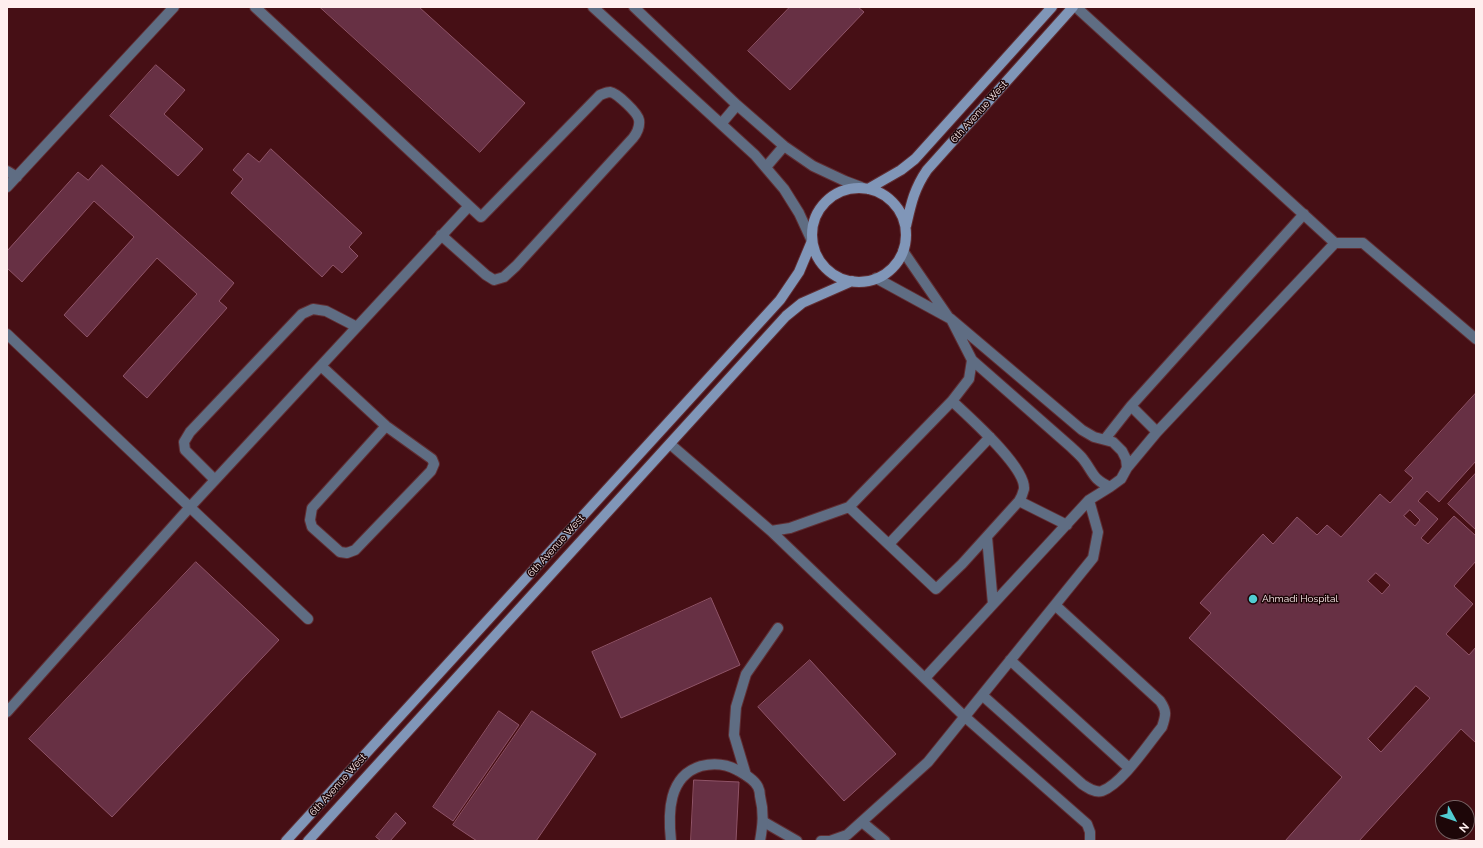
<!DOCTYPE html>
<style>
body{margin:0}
#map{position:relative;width:1483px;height:848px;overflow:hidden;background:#460f15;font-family:Raleway,sans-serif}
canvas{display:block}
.frame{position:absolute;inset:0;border:8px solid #feeeee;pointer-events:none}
.north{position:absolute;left:1435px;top:800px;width:40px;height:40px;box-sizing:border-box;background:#1d0608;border:1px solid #776364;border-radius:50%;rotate:130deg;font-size:11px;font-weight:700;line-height:16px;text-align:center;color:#feeeee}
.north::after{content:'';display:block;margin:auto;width:14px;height:18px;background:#51ccd1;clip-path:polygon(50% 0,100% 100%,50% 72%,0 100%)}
</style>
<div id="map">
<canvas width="1483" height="848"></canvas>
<div class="frame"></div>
<div class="north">N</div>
</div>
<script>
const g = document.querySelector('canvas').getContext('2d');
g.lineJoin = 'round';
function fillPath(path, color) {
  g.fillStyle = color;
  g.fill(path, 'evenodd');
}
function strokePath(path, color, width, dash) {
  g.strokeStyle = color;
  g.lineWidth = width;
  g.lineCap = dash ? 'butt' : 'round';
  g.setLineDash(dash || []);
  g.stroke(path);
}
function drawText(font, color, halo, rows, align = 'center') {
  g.font = font + ' Raleway,sans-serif';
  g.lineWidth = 3;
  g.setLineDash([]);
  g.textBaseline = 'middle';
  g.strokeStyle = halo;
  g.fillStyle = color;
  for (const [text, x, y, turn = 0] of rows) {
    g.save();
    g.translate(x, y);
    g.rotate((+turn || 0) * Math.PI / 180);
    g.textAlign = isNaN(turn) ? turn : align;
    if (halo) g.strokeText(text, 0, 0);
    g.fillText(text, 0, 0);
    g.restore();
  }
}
const building = new Path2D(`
 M320,7h99l106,96 -45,49z
 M790,7h68l6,5 -74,78 -42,-39z
 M156,65l29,25 -21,24 39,35 -25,27 -68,-60z
 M271,149l91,84 -13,14 9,9 -16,17 -9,-8 -11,12 -91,-84 12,-14 -10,-9 15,-17 11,9z
 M102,165l132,118 -15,18 8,7 -80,90 -24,-22 74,-82 -40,-36 -70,79 -23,-22 70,-78 -40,-36 -72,81 -15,-14v-17l71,-79 10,8z
 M1476,393v68l-37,41 -12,-11 -9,10 20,18 -17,19 7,6 26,-28 22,20v25l-22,25 19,18 -27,30 23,21 7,-8v96l-15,-14 -102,112h-74l57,-64 -153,-139 22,-25 -11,-10 63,-69 10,10 24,-27 20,18 10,-10 14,12 39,-43 10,9 23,-25 -8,-7zM1410,510l10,10 -5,6 -11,-10zM1376,573l14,12 -8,9 -14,-13zM1416,686l14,12 -49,54 -13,-13z
 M1476,473v57l-28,-26z
 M196,562l83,78 -167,177 -83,-78z
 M711,598l29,67 -119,53 -29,-66z
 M810,660l86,94 -52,47 -86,-94z
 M499,711l20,14 -66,96 -20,-14z
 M532,711l64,43 -60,87h-59l-24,-16z
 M694,780l45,2 -3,59h-45z
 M396,813l10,10 -16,18h-9l-5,-4z`);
const lane = new Path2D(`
 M255,7l226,210 119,-122c3,-1 7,-3 10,-3 7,1 28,21 29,28 1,7 -2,13 -6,18l-117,128 -12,11 -10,3 -8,-5 -45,-40
 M593,7l162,148 29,34 15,24 12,26
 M634,7l103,98 47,41 29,20 32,15 16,6
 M1076,7l259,236h28l113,96
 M721,124l16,-19
 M766,167l18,-21
 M7,171l10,6
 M7,187l167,-180
 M903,251l46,67
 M876,278l75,41
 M7,334l301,285
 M321,366l65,60 46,33 2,5 -3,7 -76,79 -8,3 -7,-1 -28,-25 -2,-7 2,-12 74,-82
 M1131,406l26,26
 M1105,439l26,-33 173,-192
 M670,444l101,87 193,185 123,108 3,8v9
 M1127,468l30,-36 178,-189
 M215,480l-30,-30 -1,-8 6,-10 112,-118 11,-5 13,2 31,16
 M1019,501l48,24
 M849,507l87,82 26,-25 57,-63c2,-3 4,-8 5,-12 2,-22 -55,-72 -72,-88
 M771,531l19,-3 59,-21 103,-106 17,-22 3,-19 -21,-41 131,111 12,7 19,5 9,9 4,8 1,9 -6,11 -11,8c-18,-8 -16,-14 -27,-28 -3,-4 -8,-8 -12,-12l-99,-87
 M987,537l6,67
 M889,544l101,-107
 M1010,660l119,108
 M925,678l164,-178 21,-13
 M982,695l100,89c6,4 13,9 20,7 20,-7 46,-47 60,-64 4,-12 5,-16 -2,-26l-105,-96
 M7,712l183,-205 279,-301
 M746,775l-12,-40 2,-28 10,-33 32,-46
 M764,822l33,19
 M862,822l23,19
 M821,841h9l17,-6 81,-73 165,-204 5,-26 -9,-32`);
const street = new Path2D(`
 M671,841c-3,-28 -3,-65 30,-75 12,-3 25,-2 36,4 7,4 17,9 21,17 1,2 2,6 2,9 4,16 3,28 0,45`);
const secondary = new Path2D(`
 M812 235a47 47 0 1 1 94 0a47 47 0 1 1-94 0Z
 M868,189l33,-19 14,-11 137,-152
 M906,226c5,-22 8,-37 21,-56l146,-163
 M286,841l494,-541 19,-28 13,-31
 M308,841l478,-525 16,-13 50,-22`);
const markers = [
 [1253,599,5,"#51ccd1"]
];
const streetNames = [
 ["6th Avenue West",979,112,-48],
 ["6th Avenue West",556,546,-48],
 ["6th Avenue West",338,785,-48]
];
const poiNames = [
 ["Ahmadi Hospital",1262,599]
];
fillPath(building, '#673044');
strokePath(building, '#8f5468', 1);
strokePath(lane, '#602e33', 12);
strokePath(street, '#602e33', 12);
strokePath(secondary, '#602e33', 12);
strokePath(lane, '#5f6d83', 10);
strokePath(street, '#5f6d83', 10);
strokePath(secondary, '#8096b8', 10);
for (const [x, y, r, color] of markers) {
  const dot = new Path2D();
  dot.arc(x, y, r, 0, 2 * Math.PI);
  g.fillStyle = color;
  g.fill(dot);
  strokePath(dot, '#1d0608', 1.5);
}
drawText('10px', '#feeeee', '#1d0608', streetNames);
drawText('10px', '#feeeee', '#1d0608', poiNames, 'left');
</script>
